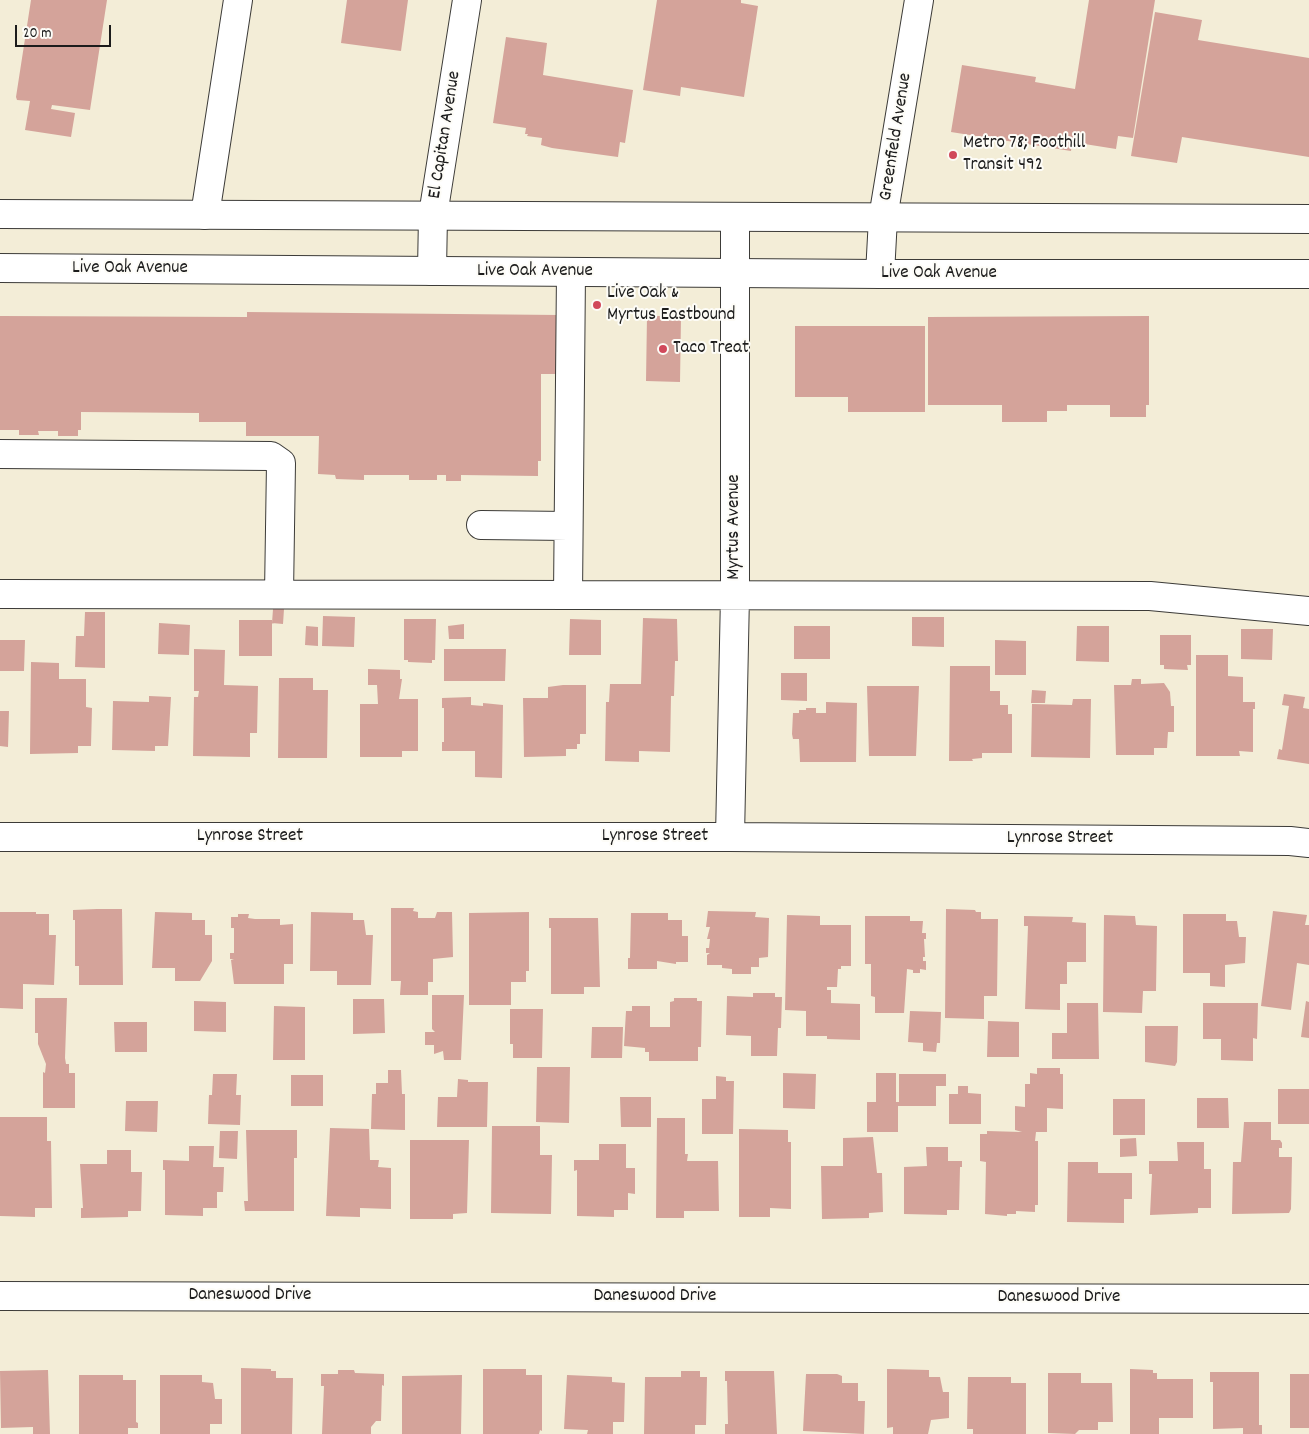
<!DOCTYPE html>
<style>
body{margin:0}
#map{position:relative;width:1309px;height:1434px;overflow:hidden;background:#f3edd7;font-family:Dekko,sans-serif}
canvas{display:block}
.scale{position:absolute;left:15px;top:25px;width:96px;height:22px;box-sizing:border-box;border:2px solid #1c1c1c;border-top:0;padding-left:6px;font-size:15px;line-height:18px;white-space:nowrap;color:#1c1c1c;-webkit-text-stroke:4px #fdfcf7;paint-order:stroke}
</style>
<div id="map">
<canvas width="1309" height="1434"></canvas>
<div class="scale">20 m</div>
</div>
<script>
const g = document.querySelector('canvas').getContext('2d');
g.lineJoin = 'round';
function fillPath(path, color) {
  g.fillStyle = color;
  g.fill(path, 'evenodd');
}
function strokePath(path, color, width, dash) {
  g.strokeStyle = color;
  g.lineWidth = width;
  g.lineCap = dash ? 'butt' : 'round';
  g.setLineDash(dash || []);
  g.stroke(path);
}
function drawText(font, color, halo, rows, align = 'center') {
  g.font = font + ' Dekko,sans-serif';
  g.lineWidth = 4;
  g.setLineDash([]);
  g.textBaseline = 'middle';
  g.strokeStyle = halo;
  g.fillStyle = color;
  for (const [text, x, y, turn = 0] of rows) {
    g.save();
    g.translate(x, y);
    g.rotate((+turn || 0) * Math.PI / 180);
    g.textAlign = isNaN(turn) ? turn : align;
    if (halo) g.strokeText(text, 0, 0);
    g.fillText(text, 0, 0);
    g.restore();
  }
}
const building = new Path2D(`
 M31,0h76l-17,110 -38,-5 -1,4 24,4 -4,24 -46,-7 5,-29 -13,-1 -1,-3z
 M347,0h61l-7,51 -60,-8z
 M657,0h84v3l17,3 -14,91 -63,-10 -1,9 -37,-6z
 M1089,0h66l-22,138 -15,-2 -2,13 -44,-7 -1,9 -120,-19 11,-67 74,12 -1,5 40,7z
 M1155,12l47,8 -4,20 111,18v99l-127,-20 -5,26 -46,-7z
 M506,37l41,6 -4,32 90,15 -8,53 -5,-1 -2,15 -66,-9 -11,-3 1,-7 -15,-2 1,-2h-3l1,-6 -33,-5z
 M247,312l312,3 -1,59h-17v87h-3v15l-77,-1v6h-15v-6h-9v5h-28v-5h-45v5l-28,-1 -1,-4 -17,-1 1,-38h-73v-14h-47v-9l-118,-1v18h-3v6h-20v-5h-20l1,4h-20v-5h-19v-114l247,1z
 M647,316h34l-1,66 -34,-1z
 M1149,316v89h-3v12h-36v-12h-43v6h-20v11h-45v-17h-74v-88z
 M795,326h130v86h-77v-15h-53z
 M273,609h11l-1,15 -11,-1z
 M85,612h20v56l-30,-1 1,-31h8z
 M323,616l32,1 -1,30 -32,-1z
 M912,617h32v30l-32,-1z
 M643,618l34,1 1,42h-3l-1,35h-3l-1,56 -31,-1v11l-34,-1 1,-59h3l1,-18h31z
 M404,619h32l-1,41h-3v3l-24,-1v-2h-4z
 M570,619l31,1v35h-32z
 M239,620h33v36h-33z
 M159,623l31,2 -1,30 -31,-1z
 M464,624v15h-15l-1,-13z
 M306,626l12,1v19l-13,-1z
 M794,626h36v33h-36z
 M1077,626h32v36l-33,-1z
 M1241,629h32l-1,31 -31,-1z
 M1160,635h31v30h-4l1,5 -24,-1v-4h-4z
 M0,640h25l-1,31h-24z
 M995,640l31,1v34h-31z
 M194,649l31,1 -1,35 34,1 -1,47h-7v24l-57,-1 1,-59h4l1,-6h-5z
 M444,649h62l-1,32h-61z
 M1196,655h32v21l15,1v25h12v7h-2v43l-14,-1 1,5h-44z
 M31,662l28,1v16h27v28l6,1 -1,38h-13v7l-48,1z
 M950,666h40v25h10v14h8v9h4v39h-30v5l-10,1 1,2h-24z
 M368,669l32,1v9h2l-3,20h19v52h-16v6h-42v-53h18l-1,-19h-9z
 M781,673h26v28l-26,-1z
 M279,678h34v12h15l-1,68h-49z
 M1132,679h9v5l23,-1 6,9 1,14h3v26h-6l-1,16h-13v7h-38l-2,-70h17z
 M563,685h23v49h-6v10h-3v5h-11v7l-42,1 -1,-59h25v-11z
 M867,686h52l-3,70h-47z
 M1032,690l14,1 -1,12h-14z
 M1284,694l21,3 -2,11 6,1v55l-32,-5 2,-10 3,1 7,-44 -7,-1z
 M149,696l22,1 -3,49h-13v5l-43,-1 1,-49 36,1z
 M471,697v8l12,1v-3l20,2 -1,73 -27,-1v-26h-33v-9h2v-34h-2v-10z
 M1073,699h18l-1,59 -59,-1 1,-53 40,1z
 M826,702l31,1 -1,59h-56l-1,-23h-6l-1,-5 1,-21h6v-3h7v-2h10v5h10z
 M0,711h9l-1,36 -8,-1z
 M391,908h23l-1,3 5,1v6h17l2,-6h15l1,45 -20,2v23h-5v13h-28l1,-14h-10z
 M97,909h25l1,76h-44v-19h-4v-46h-2v-10z
 M946,909l29,1 1,2h5v7h17l-1,77h-13v23l-39,-1z
 M708,911l48,1 -1,5 14,1 -1,39 -9,1v9h-8v7h-19v-5l-10,-1v-3h-15v-10l3,-2h-4v-5h3l1,-9h-3l3,-12h-4z
 M1273,911l34,4 -2,10h4v40l-12,-2 -6,47 -30,-4z
 M0,912h36v2h13v21h7l-2,50 -31,-1v25l-23,-1z
 M155,912l37,1v7h13v15h7v26l-12,20h-25v-13h-23z
 M311,912l42,1v7h11l2,15h7l-2,50h-34v-14h-27z
 M529,912v59h-3v11h-15v23h-42v-92z
 M631,913h37v7h14v16h6v26h-12v2l-19,-3v8h-29v-11h2z
 M238,914h11l-1,4 7,1h25v6l13,-1v40h-9v20h-50l-3,-24 3,-1h-4v-6h4v-25h-3v-11h7z
 M1183,914h43v7h11l2,16h7l-1,26 -20,2v22l-15,-1v-13h-27z
 M787,915l33,1v9h31v41h-10v3h-3l-1,18h-10v3h4v13l29,1v36l-33,-1v-3h-21v-25l-21,-1z
 M1104,915l31,1 1,9 21,1 -1,65h-13l-1,22 -39,-1z
 M865,916h45v5h13l-1,12h4v6h-2l1,18h-2v4h3v9l-6,-1v4h-7v-3l-6,-1 -3,44h-29v-16l-4,-1v-32h-6z
 M1024,916l49,1 -1,5 14,1v39h-19v22h-7v26l-35,-1 3,-83h-4z
 M549,918h49l2,69h-16v7h-33v-66h-2z
 M753,993h22v4h7l-1,31h-3l-1,28h-26v-20l-25,-1 1,-39 26,1z
 M432,995h32l-3,65h-17l-1,-9 -9,3v-9h-9v-13h10l-3,-3z
 M35,998h32l-2,60 1,6h3v9h6v35h-32v-36l2,1 1,-9 -8,-20v-11h-3z
 M674,998h23v3h5l-1,46h-3v14h-49v-9h-4v-4l-21,-2 2,-35h6v-5h18v21h20v-25l4,-1z
 M353,999h31l1,34 -32,1z
 M194,1001l32,1v30l-32,-1z
 M1306,1001l3,1v36l-8,-1z
 M1067,1003h31l1,56h-47v-26h15z
 M1203,1003h55l-1,36 -4,-1v23l-32,-1v-21h-18z
 M274,1006l31,1v53h-32z
 M510,1009h33l-1,49h-29v-14h-3z
 M910,1011l31,1 -1,31h-3l-1,9 -13,-1v-8l-15,-1z
 M988,1021l31,1v35h-32z
 M114,1022h33v30h-32z
 M1145,1026h33l-1,36 -2,4 -30,-4z
 M592,1027h31l-1,31h-31z
 M537,1067h33l-1,56 -33,-1z
 M1037,1068h23v6h3v35l-16,-1v24h-11l-1,9h3v64h-3v7l-19,-1v3h-9v2l-22,-2 1,-52 -6,-1v-27h7v-3l35,1 -7,-2v-24l10,1v-23h5v-11l7,1z
 M388,1070h13l1,24h3v36l-34,-1 1,-35h4v-11h12z
 M783,1073l33,1 -1,35 -32,-1z
 M876,1073h20v29h3v-28h47v12h-10v20h-38v26h-31v-30h9z
 M213,1074h24l-1,21h5l-1,30 -32,-1 1,-29h3z
 M291,1075h32v31h-32z
 M716,1076l10,1v4h8l-1,53h-31v-35h14z
 M458,1079l10,1v2h20l-1,45h-50l1,-30h19z
 M958,1086h10v7l13,1v30h-32v-30h9z
 M1278,1089h31v35h-31z
 M620,1097h31v30h-30z
 M1197,1098h31l1,30h-32z
 M1113,1099h32v36h-32z
 M126,1101h32l-1,31 -32,-1z
 M0,1117h47v24h4l1,67h-17v9l-35,-1z
 M657,1118h28v36h3l-1,7h31l1,50h-35v7h-28z
 M1244,1122h27v18h9l2,3v5h-3v9h13l-1,52 -2,4 -57,1 1,-52h8z
 M492,1126h48v29h12l-1,59 -60,-1z
 M330,1128l39,1 1,31h9l-1,7 13,1v41l-31,-1v9l-34,-1z
 M739,1129l49,1v12h3v67l-21,-1v9h-31z
 M246,1130h51v28h-3v53h-49l-1,-10h4z
 M220,1131h18l-1,28 -18,-1z
 M873,1137l4,36h5l1,39 -14,1v5l-47,1 -1,-53h22v-28z
 M1136,1138l1,18 -17,1v-18z
 M410,1140h59l-2,73 -14,1v5h-43z
 M1177,1142h27v27h7v39h-13v5l-48,2 2,-41h-3v-13h29z
 M599,1144h27v24h9v26l-7,-1v17h-14v7l-37,-1v-46l-3,1v-11h25z
 M189,1146h25l-1,21h11l-1,25h-6v16h-14v8l-38,-1v-45h-2v-10l26,1z
 M926,1147h22v14h14v6h-2l-1,43h-12v5l-43,-1v-47l23,-1z
 M107,1150h24v22h11l-1,39h-13v6l-47,1v-10h2l-3,-44h27z
 M1068,1162h30v11h34v26h-8v24l-57,-1z
 M241,1368l30,1v2h5v7h17l-1,56h-51z
 M483,1369h43v6h16v56l-2,-1 -1,4h-56z
 M887,1369l42,1v7h11l3,15h6v26l-18,2 -3,14h-35v-7l-6,1z
 M1130,1369l23,1v3h4v6h36v39h-34v16h-29z
 M48,1370l2,64h-17v-7l-32,1 -1,-57z
 M338,1370h16l1,3 29,1v12l-2,-1 -1,36h-5l-5,6v7h-49l2,-48h-3v-12h17z
 M681,1371h19v6h7l-1,48h-11v9h-51l1,-57h36z
 M725,1371h49l3,63h-52v-10h3l-1,-43h-2z
 M1210,1372h49v53h3v9h-19v-6l-30,1v-47h-3z
 M1048,1373h33v10h31l1,39h-15v8h-19l-4,4 -27,-1z
 M806,1374h31l5,2v7h16v18h7l-1,33 -61,-3z
 M1290,1374h19v54h-19z
 M79,1375h44v5h13v42l2,1v5h-10v6h-49z
 M160,1375h42v7l11,1 2,16h7v25h-12v10h-50z
 M462,1375l-1,59h-59v-58z
 M567,1375l45,2v5l13,1 -1,39h-11v12h-26l1,-4 -24,-1z
 M968,1377h43v6h15v51h-53v-5h-6z`);
const minor = new Path2D(`
 M205,215l33,-215
 M432,271l1,-56 34,-215
 M880,274l3,-56 36,-218
 M0,454l271,2 10,7 -2,131
 M481,525l87,1
 M0,594l1150,2 159,15
 M568,595l3,-323
 M0,837h730l560,4 19,2
 M730,837l5,-242v-378
 M0,1296l1309,3`);
const major = new Path2D(`
 M0,214l1309,5
 M0,268l880,6h429`);
const markers = [
 [953,155,5,"#d1495b"],
 [597,305,5,"#d1495b"],
 [663,349,5,"#d1495b"]
];
const streetNames = [
 ["El Capitan Avenue",446,135,-81],
 ["Greenfield Avenue",897,137,-81],
 ["Live Oak Avenue",130,269],
 ["Live Oak Avenue",535,272],
 ["Live Oak Avenue",939,274],
 ["Myrtus Avenue",735,527,-90],
 ["Lynrose Street",250,837],
 ["Lynrose Street",655,837],
 ["Lynrose Street",1060,839],
 ["Daneswood Drive",250,1296],
 ["Daneswood Drive",655,1297],
 ["Daneswood Drive",1059,1298]
];
const poiNames = [
 ["Metro 78; Foothill",963,144],
 ["Transit 492",963,166],
 ["Live Oak &",607,294],
 ["Myrtus Eastbound",607,316],
 ["Taco Treat",673,349]
];
fillPath(building, '#d4a39a');
strokePath(minor, '#3c3b38', 30);
strokePath(major, '#3c3b38', 30);
strokePath(minor, '#fff', 28);
strokePath(major, '#fff', 28);
for (const [x, y, r, color] of markers) {
  const dot = new Path2D();
  dot.arc(x, y, r, 0, 2 * Math.PI);
  g.fillStyle = color;
  g.fill(dot);
  strokePath(dot, '#fdfcf7', 2);
}
drawText('19px', '#1c1c1c', '#fdfcf7', streetNames);
drawText('19px', '#1c1c1c', '#fdfcf7', poiNames, 'left');
</script>
